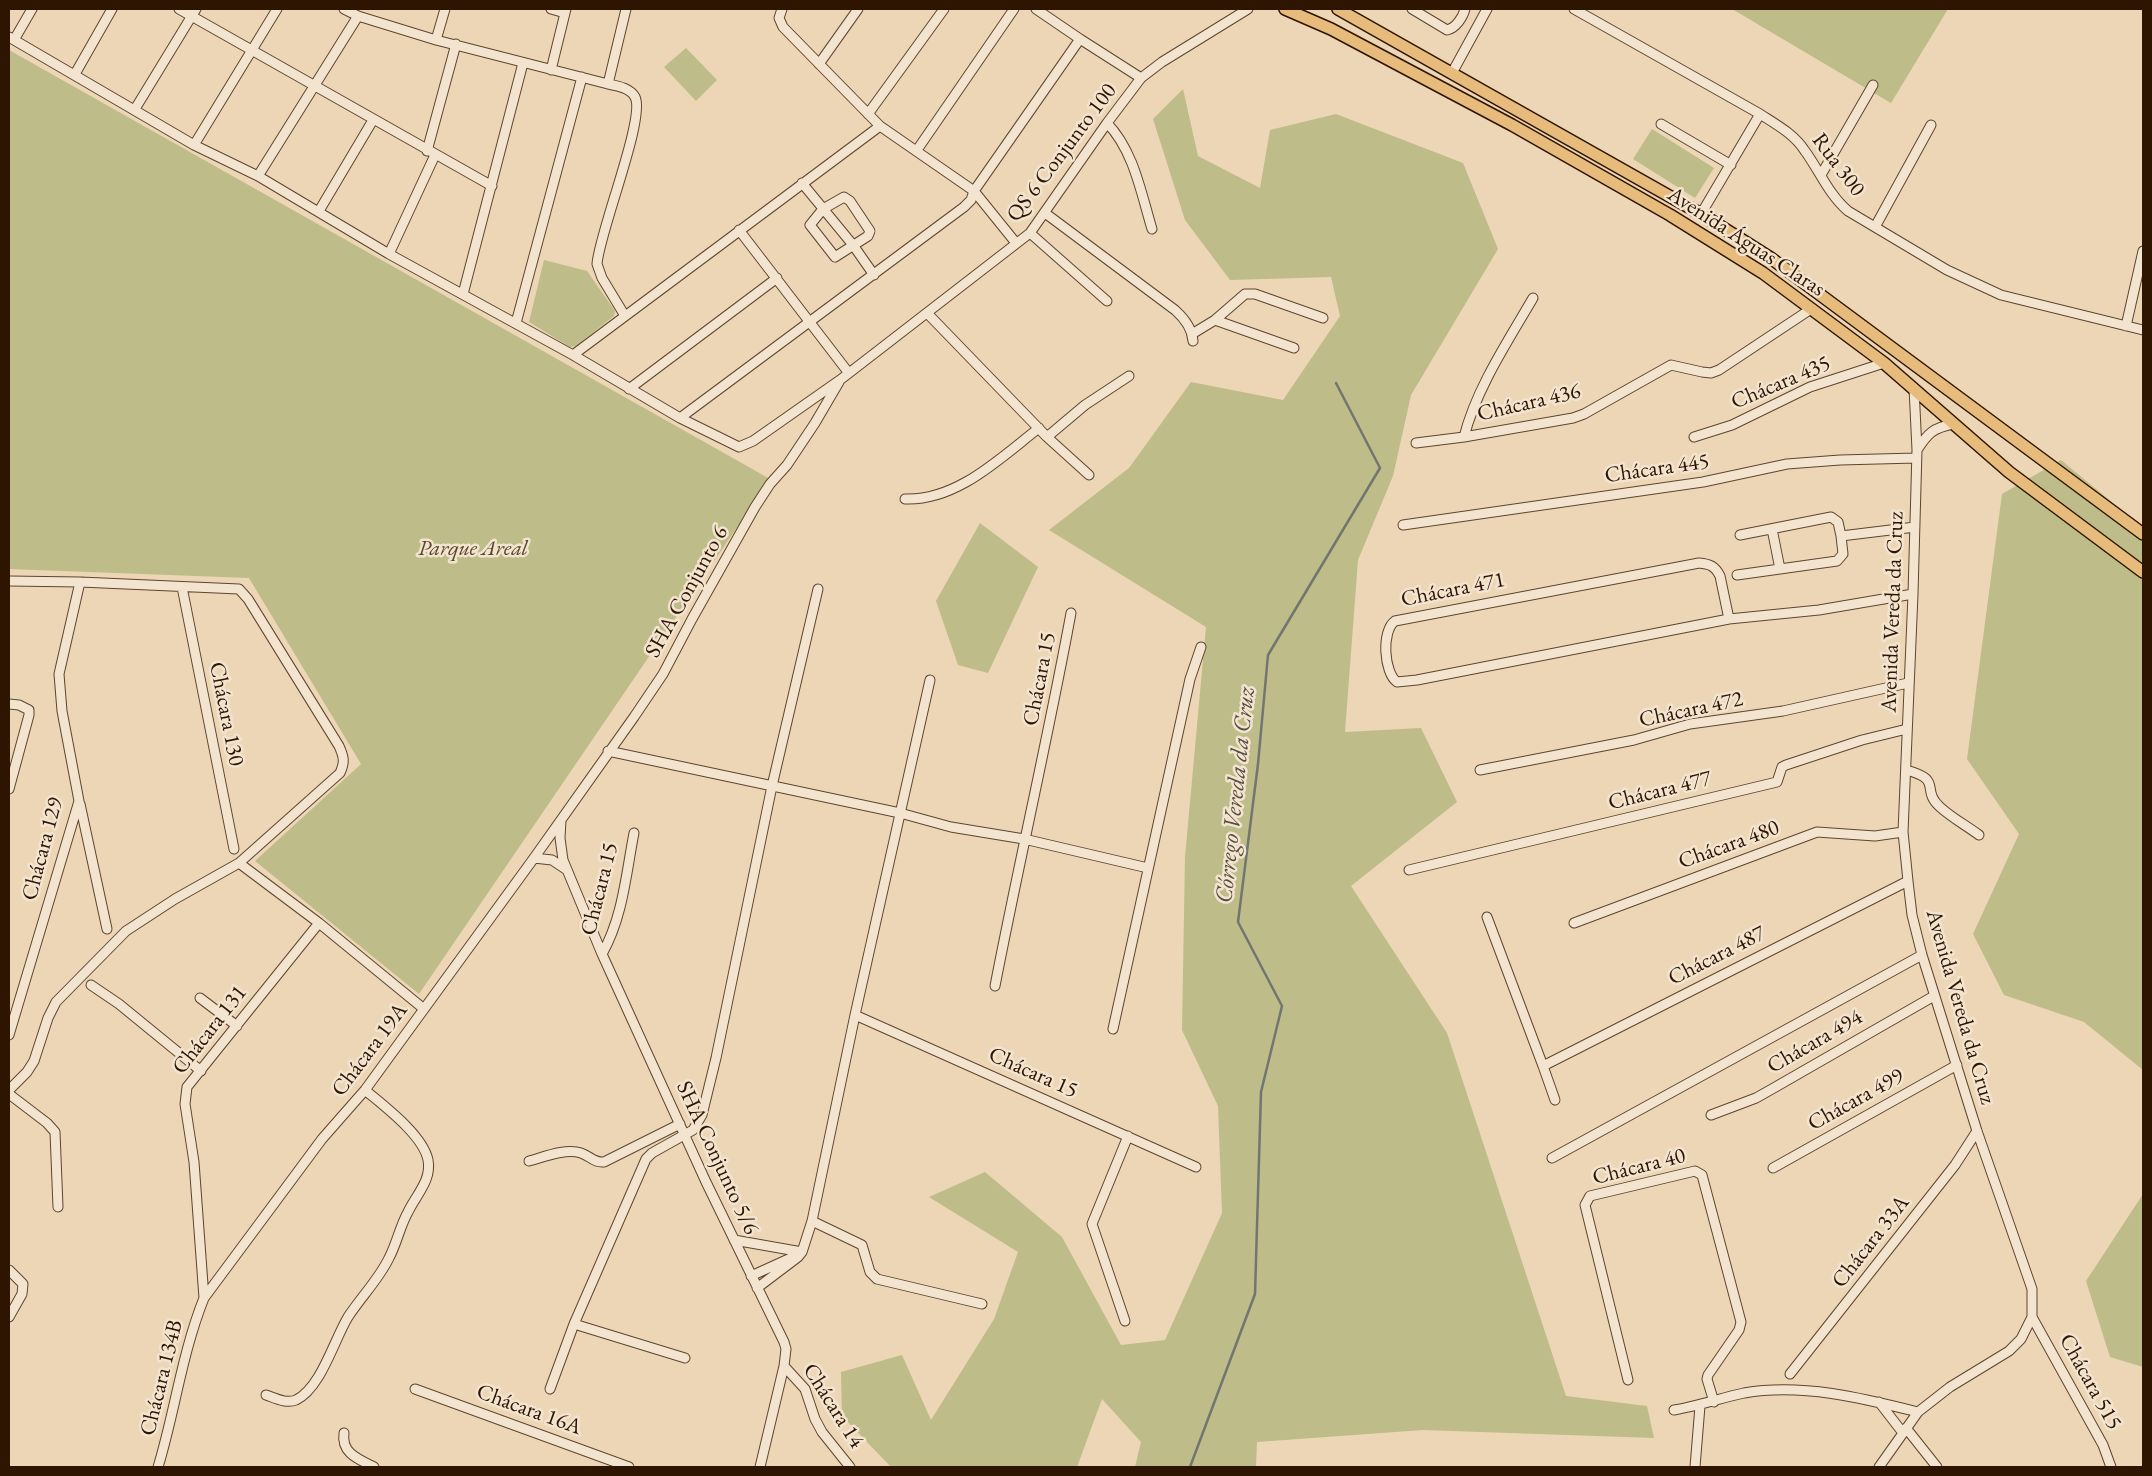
<!DOCTYPE html>
<meta charset="utf-8">
<style>
body{margin:0}
#map{position:relative;width:2152px;height:1476px;overflow:hidden;background:#ecd6b6;font-family:"EB Garamond",serif}
canvas{display:block}
.frame{position:absolute;inset:0;border:10px solid #2e1501;pointer-events:none}
</style>
<div id="map">
<canvas width="2152" height="1476"></canvas>
<div class="frame"></div>
</div>
<script>
const g = document.querySelector('canvas').getContext('2d');
g.lineJoin = 'round';
function fillPath(path, color) {
  g.fillStyle = color;
  g.fill(path, 'evenodd');
}
function strokePath(path, color, width, dash) {
  g.strokeStyle = color;
  g.lineWidth = width;
  g.lineCap = dash ? 'butt' : 'round';
  g.setLineDash(dash || []);
  g.stroke(path);
}
function drawText(font, color, halo, rows, align = 'center') {
  g.font = font + ' "EB Garamond",serif';
  g.lineWidth = 5;
  g.setLineDash([]);
  g.textBaseline = 'middle';
  g.strokeStyle = halo;
  g.fillStyle = color;
  for (const [text, x, y, turn = 0] of rows) {
    g.save();
    g.translate(x, y);
    g.rotate((+turn || 0) * Math.PI / 180);
    g.textAlign = isNaN(turn) ? turn : align;
    if (halo) g.strokeText(text, 0, 0);
    g.fillText(text, 0, 0);
    g.restore();
  }
}
const green = new Path2D(`
 M1732,9h216l-57,94z
 M686,48l31,32 -21,21 -32,-34z
 M9,50l761,429 -351,515 -164,-133 106,-97 -112,-186 -240,-9z
 M1183,89l15,67 62,32 10,-58 66,-16 127,49 35,86 -87,146 -18,81 -35,84 -13,172 76,-4 36,74 -106,84 96,147 119,363 81,10 7,32 -231,-8 -166,12 -1,25h-121l6,-25 -39,-43 -25,68h-186l-49,-51 -1,-44 61,-17 29,65 63,-101 24,-67 -89,-55 56,-25 77,65 59,108 44,-5 57,-127 -4,-107 -36,-76 3,-173 21,-230 -157,-97 80,-62 62,-86 92,18 57,-84 -9,-39 -101,3 -45,-60 -32,-101z
 M1652,129l62,39 -19,30 -62,-39z
 M544,260l43,11 28,40 -1,5 -38,30 -6,1 -41,-25z
 M2061,460l82,68v542l-59,-48 -80,-27 -31,-61 46,-100 -52,-75 35,-265z
 M980,523l58,44 -50,106 -30,-8 -22,-64z
 M2143,1194v173l-33,-10 -24,-76z`);
const stream = new Path2D(`
 M1190,1467l65,-173 6,-202 21,-86 -44,-84 20,-158 10,-109 112,-187 -44,-85`);
const minor = new Path2D(`
 M179,9l313,177
 M344,9l14,7 78,24 172,44
 M551,9l14,4
 M1036,9l44,30 61,39
 M1412,9l35,21c9,-2 16,-13 18,-21
 M1574,9l186,105c17,11 34,20 45,37 14,19 24,44 43,60l99,59 54,25 142,35
 M9,37l185,108 64,31 131,78 184,101 107,63 59,29 14,-6 87,-61 190,-147 77,-110 34,-45 21,-16 86,-53
 M14,40l18,-31
 M436,40l9,-31
 M819,64l39,-55
 M551,70l15,-61
 M1452,73l35,-64
 M75,74l37,-65
 M135,109l61,-100
 M868,114l76,-105
 M1107,123c27,28 34,70 45,106
 M1661,124l70,41
 M880,126l94,65 42,52
 M194,145l83,-136
 M917,150l97,-141
 M427,151l29,-107
 M1821,175l52,-90
 M258,176l100,-160
 M802,183l51,62 21,30
 M844,197l6,4 20,30 -2,5 -33,21 -25,-32 13,-16z
 M319,211l54,-91
 M1045,213l130,97c9,8 17,18 18,31
 M1701,214l59,-100
 M1875,227l56,-102
 M739,230l109,142
 M1030,233l77,68
 M389,254l46,-99
 M463,294l60,-231
 M927,313l120,124 42,38
 M625,316l-23,-38 -5,-14c2,-31 49,-147 38,-167 -5,-9 -17,-11 -27,-13l18,-75
 M1215,320l79,28
 M516,323l66,-246
 M2126,326l17,-75
 M1192,334l23,-14 30,-26h10l68,24
 M573,355l307,-229 -97,-99 -4,-9 3,-9
 M629,389l148,-111
 M680,418l284,-211 7,-7 3,-9 106,-152
 M1047,437l38,-32 44,-29
 M1464,437c12,-48 44,-96 69,-139
 M1694,437l38,-12 78,-38 74,-24
 M1416,443l48,-6 109,-19 11,-4 87,-49 31,7 9,1 8,-3 92,-61
 M1917,450c11,-17 16,-22 36,-26
 M905,499c52,2 95,-41 134,-71
 M1403,525l300,-43 84,-18 53,-4 76,-2
 M1772,529l8,40
 M1740,535l91,-18 7,5 3,14
 M1737,575l100,-14 6,-7 -2,-18 74,-9
 M9,581l71,1 159,7 9,10 91,147c5,11 6,16 1,27l-101,90 -64,36 -49,32 -70,71 -8,16 -14,43 -7,11 -18,18
 M182,587l52,262
 M1729,619l-9,-43c-5,-10 -10,-12 -21,-13l-304,58c-14,10 -11,52 2,61l20,-2 312,-61 90,-9 94,-16
 M9,704l10,1 10,5v5l-20,74
 M608,751l292,62 51,14 73,12 124,29
 M1480,770l154,-30 56,-16 93,-13 125,-28
 M1906,770c38,10 14,19 34,37 12,11 27,19 39,28
 M80,804l27,125
 M561,820l-1,18 3,22 39,94 104,228 78,160 2,7 -2,17 -24,101
 M534,858l18,2 15,10
 M239,863l80,60 105,86
 M1409,870l368,-88 5,-15 4,-2 76,-25 45,-11
 M1487,917l56,149 365,-185
 M1574,923l243,-91 58,4 28,-4
 M602,954c21,-37 24,-80 32,-121
 M91,985l28,19 82,67
 M995,986c24,-124 53,-248 76,-373
 M200,998l37,28
 M855,1015l341,152
 M1113,1029l77,-350 11,-32
 M9,1035l70,-234 -17,-90 -3,-37 21,-92
 M1543,1066l12,34
 M9,1094l38,29 8,9 3,75
 M1711,1115l45,-17 16,-9 162,-93
 M1552,1158l370,-203
 M529,1161c15,-4 37,-13 52,-8 9,3 13,10 23,9l76,-38
 M1773,1168l184,-103
 M812,1221l50,24 8,27 7,7 105,25
 M734,1240l68,12
 M9,1270l14,14 -1,10 -13,23
 M751,1276l44,-20
 M757,1288l41,-31 4,-5 10,-31 43,-206 75,-335
 M204,1298l-10,-136 -9,-58 2,-17 132,-164
 M2032,1317l71,128 8,22
 M1125,1321l-33,-97 36,-88
 M574,1324l111,34
 M784,1366l21,23 10,30 7,13 28,35
 M1790,1374l165,-209 22,-34
 M1628,1380l-43,-175 5,-9 105,-25 7,4 39,147 -2,8 -31,45 -1,4 7,23
 M415,1389l214,78
 M550,1389l24,-65 72,-165 6,-6 41,-23 9,-15 14,-57 56,-272 46,-197
 M266,1395c9,3 20,9 30,5 25,-12 38,-60 52,-83 13,-20 31,-38 41,-59 8,-15 11,-32 19,-46 8,-17 24,-32 20,-52 -5,-25 -44,-54 -63,-70
 M1879,1402l24,31
 M1674,1410c24,-4 47,-12 70,-17 58,-10 118,5 174,19
 M1906,1428l31,39
 M344,1433c-3,20 14,26 30,34
 M158,1467c17,-56 24,-114 46,-169l118,-159 43,-49 169,-232 100,-141 29,-43 29,-55 63,-112 15,-23 17,-19 28,-42 24,-41
 M1695,1467l5,-61
 M1879,1467l39,-55 32,-25 59,-36 12,-12 11,-22v-28l-55,-158 -55,-176 -10,-40 -4,-34 -5,-49 10,-238 4,-144 -3,-62`);
const major = new Path2D(`
 M1285,9l46,20 181,96 158,90 93,58 121,90 125,109 134,100
 M1338,9l363,205 71,45 371,275`);
const streetNames = [
 ["QS 6 Conjunto 100",1062,153,-53],
 ["Rua 300",1838,165,53],
 ["Avenida Águas Claras",1746,242,33],
 ["Chácara 435",1781,383,-23],
 ["Chácara 436",1529,403,-13],
 ["Chácara 445",1657,469,-8],
 ["Chácara 471",1453,590,-11],
 ["SHA Conjunto 6",687,592,-61],
 ["Avenida Vereda da Cruz",1893,612,-88],
 ["Chácara 15",1040,679,-79],
 ["Chácara 472",1691,710,-12],
 ["Chácara 130",226,714,79],
 ["Chácara 477",1660,791,-14],
 ["Chácara 480",1729,845,-20],
 ["Chácara 129",43,849,-75],
 ["Chácara 15",600,889,-76],
 ["Chácara 487",1717,956,-27],
 ["Avenida Vereda da Cruz",1960,1007,74],
 ["Chácara 131",210,1030,-52],
 ["Chácara 494",1815,1042,-30],
 ["Chácara 19A",370,1050,-53],
 ["Chácara 15",1033,1073,24],
 ["Chácara 499",1856,1100,-29],
 ["SHA Conjunto 5/6",717,1158,65],
 ["Chácara 40",1639,1167,-14],
 ["Chácara 33A",1871,1242,-52],
 ["Chácara 134B",162,1378,-76],
 ["Chácara 515",2090,1382,61],
 ["Chácara 14",833,1406,58],
 ["Chácara 16A",529,1410,20]
];
const parkNames = [
 ["Parque Areal",473,549]
];
const waterNames = [
 ["Córrego Vereda da Cruz",1236,795,-84]
];
fillPath(green, '#bebc89');
strokePath(stream, '#727670', 2.5);
strokePath(minor, '#5e452e', 11);
strokePath(major, '#2e1501', 14);
strokePath(minor, '#f3e4d0', 9);
strokePath(major, '#e6bb7b', 11);
drawText('22px', '#2e1501', '#f3e4d0', streetNames);
drawText('italic 22px', '#59472a', '#f3e4d0', parkNames);
drawText('italic 24px', '#564d42', '#f3e4d0', waterNames);
</script>
